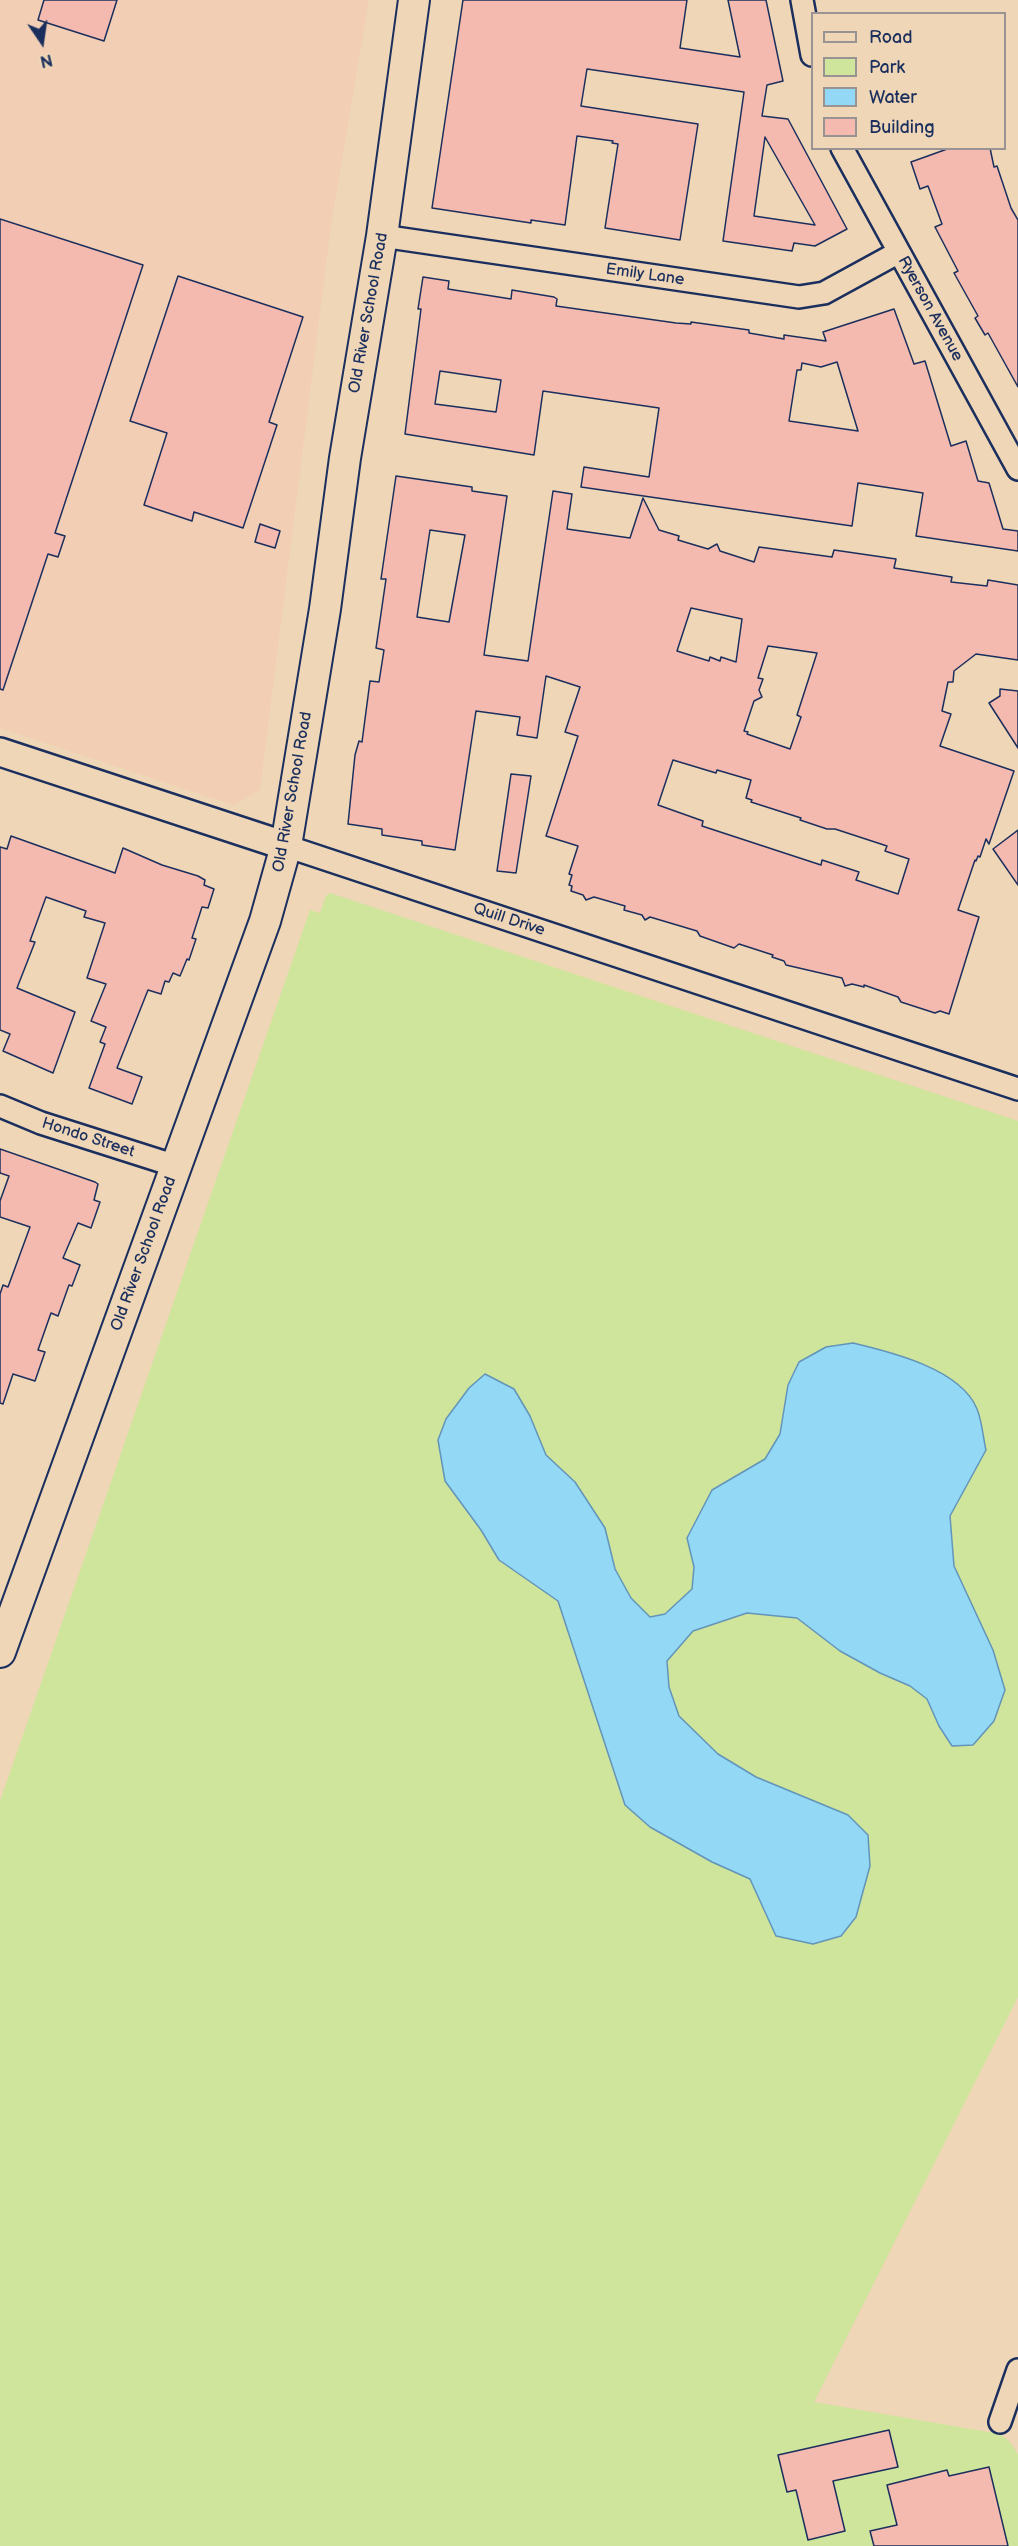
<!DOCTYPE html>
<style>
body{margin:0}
#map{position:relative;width:1018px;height:2546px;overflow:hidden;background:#efd6b6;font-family:"Balsamiq Sans",sans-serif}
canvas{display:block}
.legend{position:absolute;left:811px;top:12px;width:195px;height:138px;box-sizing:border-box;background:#efd6b6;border:2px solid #9a9393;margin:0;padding:8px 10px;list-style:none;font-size:18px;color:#1b2f5e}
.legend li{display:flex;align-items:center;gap:12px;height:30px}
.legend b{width:30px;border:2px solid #9a9393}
.north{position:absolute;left:12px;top:12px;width:60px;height:60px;-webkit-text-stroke:4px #efd6b6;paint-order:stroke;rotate:167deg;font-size:16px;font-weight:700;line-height:24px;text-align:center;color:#1b2f5e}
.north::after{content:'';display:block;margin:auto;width:21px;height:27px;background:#1b2f5e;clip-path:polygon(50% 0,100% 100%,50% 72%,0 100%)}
</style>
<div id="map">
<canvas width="1018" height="2546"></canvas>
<ul class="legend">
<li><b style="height:8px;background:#efd6b6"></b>Road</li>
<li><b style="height:16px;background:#cee59b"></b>Park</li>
<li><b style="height:16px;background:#93d8f5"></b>Water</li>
<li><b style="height:16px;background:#f5baaf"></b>Building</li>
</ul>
<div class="north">N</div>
</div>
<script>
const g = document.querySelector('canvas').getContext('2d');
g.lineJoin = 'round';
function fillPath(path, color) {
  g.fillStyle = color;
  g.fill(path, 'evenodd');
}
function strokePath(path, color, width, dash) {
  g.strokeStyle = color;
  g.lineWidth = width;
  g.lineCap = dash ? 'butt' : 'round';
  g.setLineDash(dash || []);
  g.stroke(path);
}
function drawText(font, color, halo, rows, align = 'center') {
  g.font = font + ' "Balsamiq Sans",sans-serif';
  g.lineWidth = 4.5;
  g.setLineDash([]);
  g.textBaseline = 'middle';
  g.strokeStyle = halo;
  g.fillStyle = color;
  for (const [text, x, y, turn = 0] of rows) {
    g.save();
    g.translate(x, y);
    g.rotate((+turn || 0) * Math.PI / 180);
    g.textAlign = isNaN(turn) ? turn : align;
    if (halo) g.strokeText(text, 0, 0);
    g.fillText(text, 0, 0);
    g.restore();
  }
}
const built = new Path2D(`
 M0,0h369l-38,224 -71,566 -26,15 -234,-77z`);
const green = new Path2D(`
 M330,893l688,228v876l-204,405 186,32 9,7 9,13v92h-1018v-745l310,-891 10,3 6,-17z`);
const water = new Path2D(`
 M853,1343c38,9 108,26 124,66 5,12 6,28 9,41l-36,66 4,50 39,84 12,40 -11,31 -21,24 -21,1 -13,-20 -12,-27 -17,-13 -30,-13 -40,-22 -43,-33 -50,-5 -54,18 -26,30 2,26 10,29 39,38 38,23 92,38 20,20 2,31 -14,51 -15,19 -28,8 -37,-8 -26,-57 -38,-17 -62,-35 -25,-22 -67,-204 -59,-41 -18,-30 -36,-49 -7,-41 8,-21 23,-31 16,-14 29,15 16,27 16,39 29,27 30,46 10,41 16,29 19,19 15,-3 27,-25 2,-22 -7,-29 25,-48 53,-31 15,-25 8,-49 11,-23 27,-15z`);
const building = new Path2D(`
 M44,0h73l-13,41 -66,-21z
 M463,0h224l-7,48 60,9 -12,-57h38l17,81 -16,4 -5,31 26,3 59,110 -32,17 -21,-3 -2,8 -69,-10 21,-149 -157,-23 -6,37 117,18 -18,116 -75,-12 13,-84 -6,-1 1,-2 -36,-5 -12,89 -34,-5v3l-99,-15zM765,137l50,88 -61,-9z
 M950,148h40l4,19 3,-1 14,42 7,12v167l-30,-54 -3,2 -10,-17 3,-2 -24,-43 4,-2 -23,-44 7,-3 -14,-38 -8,3 -9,-27z
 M0,219l143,46 -88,268 10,3 -7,21 -10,-3 -45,136 -3,-1z
 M178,276l125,41 -34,105 8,3 -34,103 -49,-16 -2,9 -48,-16 23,-72 -37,-12z
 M423,277l26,4 -1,8 63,10 1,-9 42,7 3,2 -1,7 120,17 15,1v-2l58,8v3l35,6v-4l42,6 -3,-9 71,-23 20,55 11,-3 26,85 15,-5 12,40 11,2 14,46 15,2v20l-102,-15 7,-43 -19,-3 -46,-7 -6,43 -271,-39 3,-20 65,10 10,-69 -116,-17 -9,64 -129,-21 16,-125h-3zM837,362l21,69 -69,-10 8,-51h4l1,-7 19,4zM440,371l61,9 -5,32 -61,-8z
 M396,476l76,11v4l35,5 -23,159 44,6 25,-170 19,3 -5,35 63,9 13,-40 16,32 20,6 -1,4 30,9 9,-5 3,7 34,11 5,-15 73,10 2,-7 62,9 -2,9 58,9 -1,5 36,4 1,-6 30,5v75l-42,-6 -22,17 -1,11h-5l-6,29 9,3 -11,32 74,25 -25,73 -3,-5 -6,18 -2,-1 -2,5 -1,-1 -17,50 21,7 -30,97 -9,-3 -5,2 -34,-11 -3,-5 -34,-12v2l-12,-3 -7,2 -3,-8 -56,-13 -2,-4 -12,-4 1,-2 -34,-11 -5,4 -34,-12 -3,-5 -47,-14 -5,3 -3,-5 -18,-5 1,-4 -31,-9 -8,3 -3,-5 -12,-4 1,-5 -3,-1 3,-10 -3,-1 9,-28 -32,-10 32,-100 -13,-4 15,-45 -34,-11 -9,62 -20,-3 3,-18 -44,-6 -21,139 -33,-5v-4l-40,-6v-6l-34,-5 7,-69 4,-14 3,1 8,-61 9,1 5,-32 -8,-2 10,-69h-5zM430,530l35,5 -16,87 -32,-5zM691,608l51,11 -6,43 -15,-5 -1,4 -10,-4 -1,4 -32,-10zM768,646l49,7 -20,62 4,2 -11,32 -43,-15 1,-2 -4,-1 10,-30 8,-4 -3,-7 4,-11 -5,-1zM673,760l43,13 1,-3 34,10 -5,18 6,2 -1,2 50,16 -1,2 27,9h8l52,17 -2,5 24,8 -11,35 -42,-14 3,-8 -37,-12 -1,5 -119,-39 1,-5 -45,-16z
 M260,524l20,7 -5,17 -20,-6z
 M1000,689l18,2v57l-29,-45 11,-7z
 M511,774l20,2 -15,97 -19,-2z
 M1018,830v55l-25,-36z
 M11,836l104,37 8,-25 39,17 36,11 7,4 -1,5 10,4 -6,19 -6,-1 -10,31 4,1 -7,21 -2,-1 -7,17 -7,-3 -4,9 -4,-1 -4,13 -13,-4 -31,78 25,9 -10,27 -43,-16 16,-44 -5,-2 6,-15 -15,-6 15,-37 -19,-6 18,-55 -21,-6 2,-6 -40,-14 -16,44 5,1 -18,46 58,24 -22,61 -50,-22 7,-17 -10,-4v-183l7,2z
 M0,1149l95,33 3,2 -4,16 6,2 -9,26 -13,-5 -15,35 17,7 -8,21 -3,-1 -11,31 -7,-3 -13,37 7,2 -10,29 -22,-7 -10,30 -3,-1v-109l3,-9 5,2 22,-60 -30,-10v-16l9,-25 -9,-3z
 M889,2430l9,37 -65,14 12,50 -37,9 -12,-50 -9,2 -9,-37z
 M989,2467l19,79h-134l-4,-15 27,-6 -10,-40 60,-15 2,6z`);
const minor = new Path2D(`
 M802,0l10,55
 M842,148l176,321
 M382,236l417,61 25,-4 75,-41
 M286,846l732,243
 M0,1106l41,17 135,43
 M1000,2422l18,-52`);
const tertiary = new Path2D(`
 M0,752l286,94`);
const secondary = new Path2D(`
 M0,1652l265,-731 21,-75 39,-237 20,-151 37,-222 32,-236`);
const streetNames = [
 ["Emily Lane",645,275,8],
 ["Ryerson Avenue",930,309,61],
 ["Old River School Road",369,313,-80],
 ["Old River School Road",293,792,-80],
 ["Quill Drive",509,920,18],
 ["Hondo Street",88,1138,18],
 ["Old River School Road",144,1254,-70]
];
fillPath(built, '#f1ceb4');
fillPath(green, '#cee59b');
fillPath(water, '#93d8f5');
strokePath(water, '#6394b9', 1.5);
fillPath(building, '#f5baaf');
strokePath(building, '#1b2f5e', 1.5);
strokePath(minor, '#1b2f5e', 26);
strokePath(tertiary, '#1b2f5e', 32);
strokePath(secondary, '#1b2f5e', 34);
strokePath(minor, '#efd6b6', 21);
strokePath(tertiary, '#efd6b6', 27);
strokePath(secondary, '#efd6b6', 30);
drawText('16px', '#1b2f5e', '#efd6b6', streetNames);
</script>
